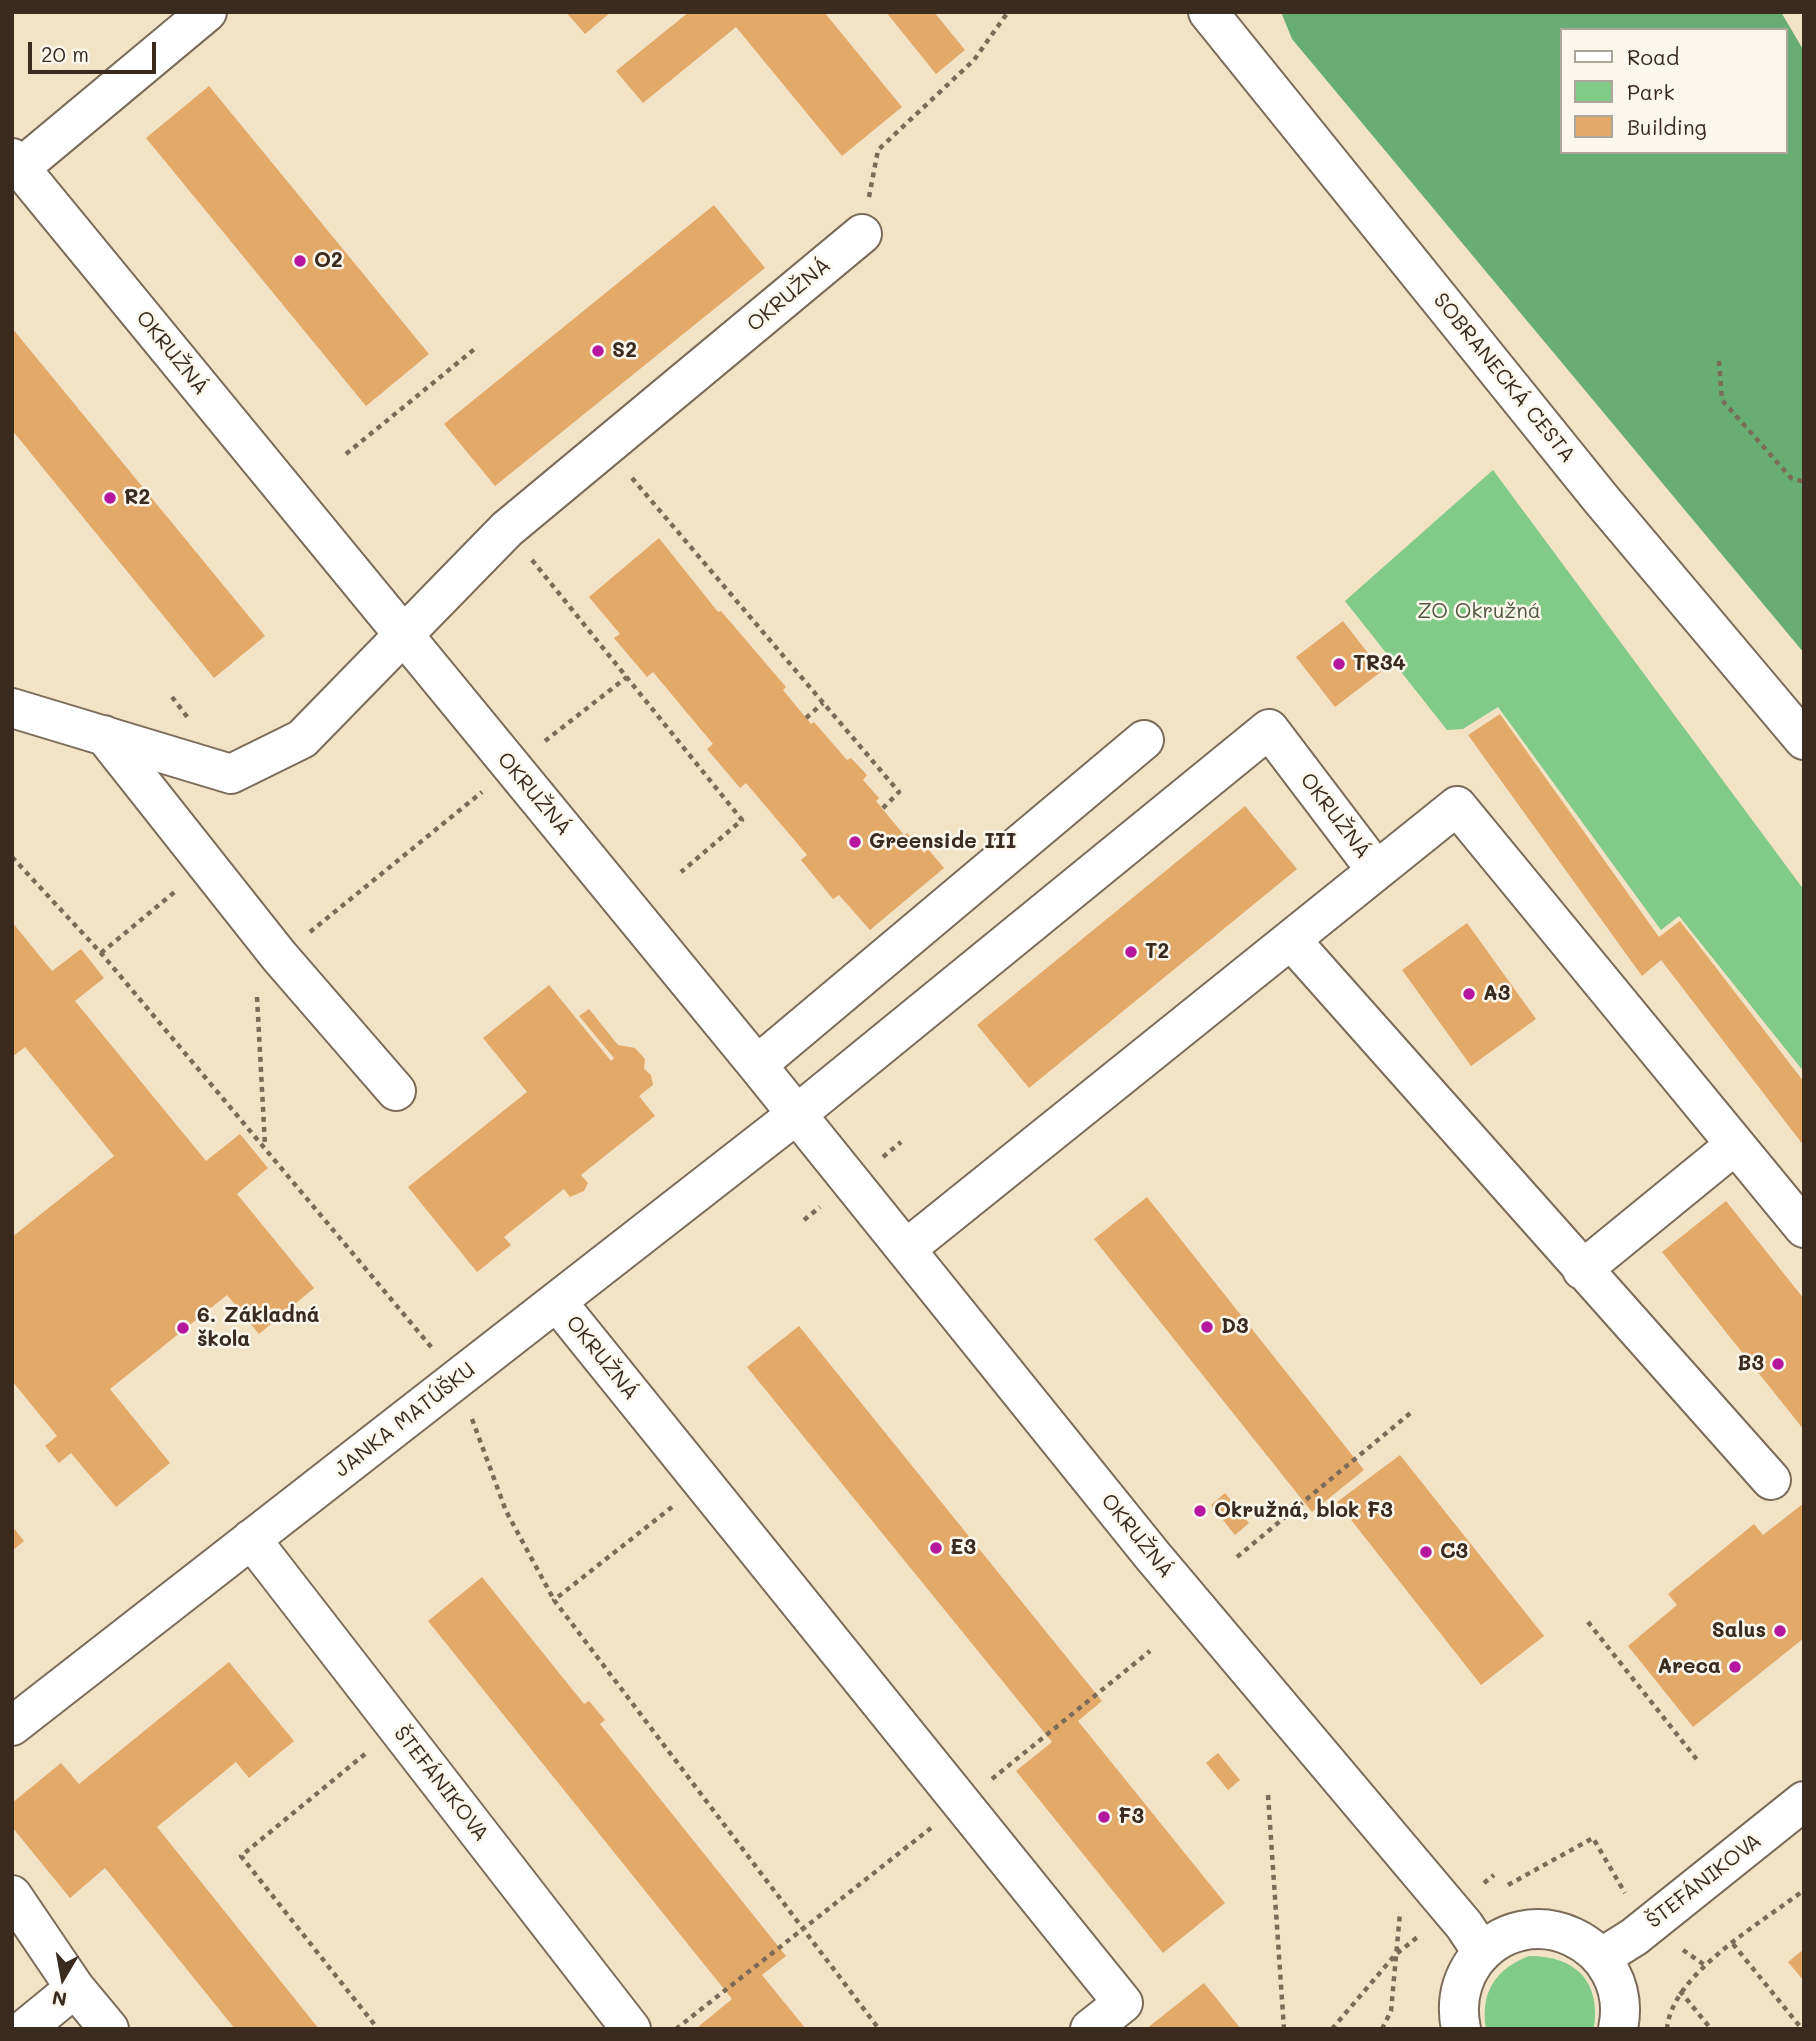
<!DOCTYPE html>
<meta charset="utf-8">
<style>
body{margin:0}
#map{position:relative;width:1816px;height:2041px;overflow:hidden;background:#f2e3c7;font-family:Mali,sans-serif}
canvas{display:block}
.frame{position:absolute;inset:0;border:14px solid #3b2a1e;pointer-events:none}
.legend{position:absolute;left:1560px;top:28px;width:228px;height:126px;box-sizing:border-box;background:#fbf7ec;border:2px solid #aea59a;margin:0;padding:9px 12px;list-style:none;font-size:21px;color:#3b2a1e}
.legend li{display:flex;align-items:center;gap:14px;height:35px}
.legend b{width:35px;border:2px solid #aea59a}
.north{position:absolute;left:28px;top:1943px;width:70px;height:70px;-webkit-text-stroke:5px #fbf7ec;paint-order:stroke;rotate:190deg;font-size:19px;font-weight:700;line-height:28px;text-align:center;color:#3b2a1e}
.north::after{content:'';display:block;margin:auto;width:24px;height:32px;background:#3b2a1e;clip-path:polygon(50% 0,100% 100%,50% 72%,0 100%)}
.scale{position:absolute;left:28px;top:42px;width:128px;height:32px;box-sizing:border-box;border:4px solid #3b2a1e;border-top:0;padding-left:9px;font-size:21px;line-height:24px;white-space:nowrap;color:#3b2a1e;-webkit-text-stroke:5px #fbf7ec;paint-order:stroke}
</style>
<div id="map">
<canvas width="1816" height="2041"></canvas>
<div class="frame"></div>
<ul class="legend">
<li><b style="height:9px;background:#fff"></b>Road</li>
<li><b style="height:19px;background:#81ca87"></b>Park</li>
<li><b style="height:19px;background:#e2a968"></b>Building</li>
</ul>
<div class="north">N</div>
<div class="scale">20 m</div>
</div>
<script>
const g = document.querySelector('canvas').getContext('2d');
g.lineJoin = 'round';
function fillPath(path, color) {
  g.fillStyle = color;
  g.fill(path, 'evenodd');
}
function strokePath(path, color, width, dash) {
  g.strokeStyle = color;
  g.lineWidth = width;
  g.lineCap = dash ? 'butt' : 'round';
  g.setLineDash(dash || []);
  g.stroke(path);
}
function drawText(font, color, halo, rows, align = 'center') {
  g.font = font + ' Mali,sans-serif';
  g.lineWidth = 5;
  g.setLineDash([]);
  g.textBaseline = 'middle';
  g.strokeStyle = halo;
  g.fillStyle = color;
  for (const [text, x, y, turn = 0] of rows) {
    g.save();
    g.translate(x, y);
    g.rotate((+turn || 0) * Math.PI / 180);
    g.textAlign = isNaN(turn) ? turn : align;
    if (halo) g.strokeText(text, 0, 0);
    g.fillText(text, 0, 0);
    g.restore();
  }
}
const green = new Path2D(`
 M1493,470l311,420v182l-125,-156 -18,14 -163,-223 -35,22 -16,1 -102,-129z
 M1529,1956c47,0 72,25 65,73h-108c-6,-36 9,-60 43,-73z`);
const forest = new Path2D(`
 M1281,12h500l23,39v602l-512,-614zM1562,30h224v122h-224z`);
const building = new Path2D(`
 M566,12h45l-26,22z
 M689,12h135l78,95 -60,49 -106,-129 -93,76 -27,-32z
 M886,12h48l31,38 -29,24z
 M209,86l220,268 -63,52 -220,-268z
 M714,205l51,63 -270,218 -51,-62z
 M12,328l253,308 -51,42 -202,-248z
 M659,538l59,74 3,-1 65,76 -3,3 28,34 3,-2 33,38 4,-2 16,17 -4,5 16,18 -3,3 28,34 3,-2 17,20 4,-4 16,19 -74,62 -31,-35 -6,4 -32,-39 6,-5 -61,-72 -6,5 -33,-39 6,-5 -60,-72 -6,5 -33,-39 6,-4 -31,-37z
 M1343,621l39,50 -47,36 -39,-50z
 M1500,714l159,223 21,-16 124,161v64l-143,-186 -19,16 -174,-241z
 M1245,806l52,63 -268,219 -52,-63z
 M12,922l40,49 29,-22 23,29 -29,23 131,160 34,-27 28,34 -31,26 77,94 -55,46 -32,-39 -117,94 60,74 -54,44 -45,-54 -12,10 -14,-17 12,-10 -45,-55v-144l102,-81 -89,-109 -13,10z
 M1467,923l69,96 -65,47 -69,-96z
 M549,985l62,76 3,-3 -35,-42 10,-7 29,36 17,3 10,11 -1,10 7,6 2,10 -14,11 16,20 -74,59 7,8 -4,8 -14,6 -6,-8 -60,48 7,8 -34,27 -69,-85 119,-95 -44,-54z
 M1147,1197l217,273 -52,42 -218,-273z
 M1726,1201l78,98v131l-142,-178z
 M799,1326l303,375 -24,20 147,182 -62,50 -147,-182 36,-29 -305,-375z
 M1400,1455l144,181 -63,49 -144,-183z
 M1225,1493l24,30 -14,12 -24,-30z
 M1804,1503v135l-111,89 -65,-81 49,-41 -9,-11 86,-70 9,11z
 M12,1526l12,15 -12,10z
 M482,1577l102,127 5,-3 16,19 -5,4 186,232 -24,19 44,54 -108,-2 34,-28 -304,-378z
 M229,1662l65,79 -45,37 -13,-16 -79,65 162,202h-84l-130,-161 -35,30 -58,-71v-24l49,-40 18,21z
 M1218,1753l22,27 -12,10 -22,-27z
 M1804,1949v32l-16,-19z
 M1204,1983l37,46h-95z`);
const path = new Path2D(`
 M869,197l9,-47 96,-90 34,-48
 M1719,361l3,39 69,78 13,4
 M346,454l131,-107
 M632,478l267,314 -17,17
 M532,560l210,260 -61,52
 M172,697l16,21
 M806,718l17,-15
 M545,741l82,-64
 M12,857l89,96 331,395
 M310,932l172,-140
 M101,953l76,-63
 M257,997l8,148
 M883,1157l18,-15
 M804,1220l16,-13
 M472,1419l34,92 48,89
 M672,1507l-118,93 325,429
 M1237,1557l177,-147
 M1588,1622l110,139
 M365,1754l-124,102 137,173
 M992,1779l158,-128
 M1268,1795l16,234
 M1484,1883l10,-8
 M1508,1885l85,-47 32,55
 M1733,1944l69,85
 M1683,1950l23,16
 M1680,1991l31,38
 M676,2029l255,-201
 M1332,2029l63,-74 25,-20
 M1382,2029l9,-18 9,-98
 M1667,2029c4,-55 96,-107 137,-139`);
const minor = new Path2D(`
 M12,158l745,907 395,490 312,370 18,27
 M20,168l187,-156
 M12,708l219,66 71,-35 205,-210 355,-295
 M104,735l175,221 117,135
 M1291,940l480,540
 M757,1065l387,-325
 M906,1249l551,-443 347,422
 M1582,1270l153,-125
 M557,1302l566,701 -33,26
 M251,1539l380,490
 M12,1726l785,-612 472,-385 107,141
 M12,1895l63,93 34,41
 M1602,1957l32,-20 170,-136
 M25,2029l50,-41
 M1461,2029c-5,-24 -1,-47 13,-67 53,-70 162,-19 144,67`);
const major = new Path2D(`
 M1208,12l393,487 203,241`);
const markers = [
 [300,261,7,"#b5179e"],
 [598,351,7,"#b5179e"],
 [110,498,7,"#b5179e"],
 [1339,664,7,"#b5179e"],
 [855,842,7,"#b5179e"],
 [1131,952,7,"#b5179e"],
 [1469,994,7,"#b5179e"],
 [1207,1327,7,"#b5179e"],
 [183,1328,7,"#b5179e"],
 [1778,1364,7,"#b5179e"],
 [1200,1511,7,"#b5179e"],
 [936,1548,7,"#b5179e"],
 [1426,1552,7,"#b5179e"],
 [1780,1631,7,"#b5179e"],
 [1735,1667,7,"#b5179e"],
 [1104,1817,7,"#b5179e"]
];
const poiNames = [
 ["O2",314,261],
 ["S2",612,351],
 ["R2",124,498],
 ["TR34",1353,664],
 ["Greenside III",869,842],
 ["T2",1145,952],
 ["A3",1483,994],
 ["6. Základná",197,1316],
 ["škola",197,1340],
 ["D3",1221,1327],
 ["B3",1764,1364,"right"],
 ["Okružná, blok F3",1214,1511],
 ["E3",950,1548],
 ["C3",1440,1552],
 ["Salus",1766,1631,"right"],
 ["Areca",1721,1667,"right"],
 ["F3",1118,1817]
];
const streetNames = [
 ["OKRUŽNÁ",789,295,-40],
 ["OKRUŽNÁ",172,353,51],
 ["SOBRANECKÁ CESTA",1504,378,51],
 ["OKRUŽNÁ",534,794,50],
 ["OKRUŽNÁ",1335,816,53],
 ["OKRUŽNÁ",602,1358,51],
 ["JANKA MATÚŠKU",405,1420,-38],
 ["OKRUŽNÁ",1137,1536,51],
 ["ŠTEFÁNIKOVA",441,1784,52],
 ["ŠTEFÁNIKOVA",1704,1881,-38]
];
const parkNames = [
 ["ZO Okružná",1479,612]
];
fillPath(green, '#81ca87');
fillPath(forest, '#68ae74');
fillPath(building, '#e2a968');
strokePath(minor, '#7b6b59', 42);
strokePath(major, '#7b6b59', 42);
strokePath(path, '#7b6b59', 4.5, [5, 5]);
strokePath(minor, '#fff', 38);
strokePath(major, '#fff', 38);
for (const [x, y, r, color] of markers) {
  const dot = new Path2D();
  dot.arc(x, y, r, 0, 2 * Math.PI);
  g.fillStyle = color;
  g.fill(dot);
  strokePath(dot, '#fbf7ec', 2.5);
}
drawText('bold 21px', '#3b2a1e', '#fbf7ec', poiNames, 'left');
drawText('21px', '#3b2a1e', '#fbf7ec', streetNames);
drawText('21px', '#505a3e', '#fbf7ec', parkNames);
</script>
